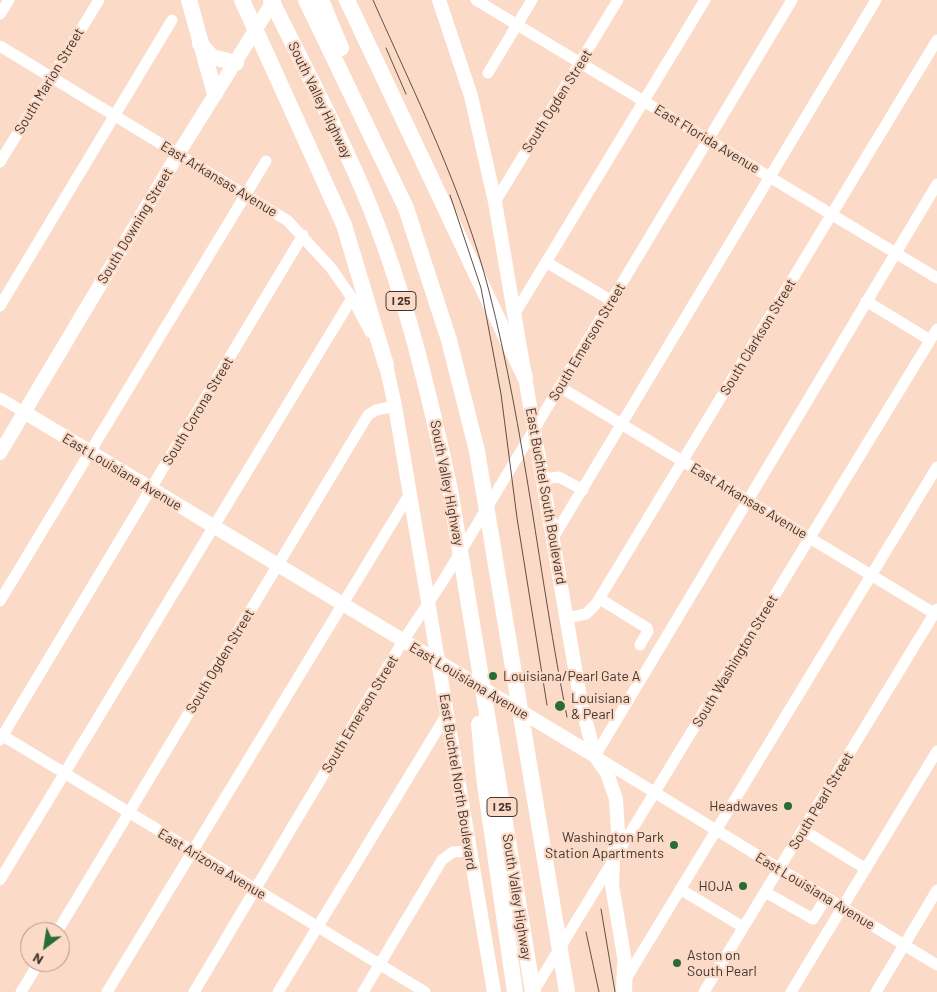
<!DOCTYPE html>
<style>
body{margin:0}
#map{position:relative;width:937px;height:992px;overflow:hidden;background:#fbdac7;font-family:Barlow,sans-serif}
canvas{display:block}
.north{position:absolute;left:20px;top:922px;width:50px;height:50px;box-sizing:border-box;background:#fbdac7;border:1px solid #b1988a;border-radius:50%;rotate:211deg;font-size:14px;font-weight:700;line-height:20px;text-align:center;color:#43362f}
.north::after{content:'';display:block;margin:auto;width:18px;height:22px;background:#286c37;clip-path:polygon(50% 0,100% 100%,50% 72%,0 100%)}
</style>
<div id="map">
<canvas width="937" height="992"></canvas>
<div class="north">N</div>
</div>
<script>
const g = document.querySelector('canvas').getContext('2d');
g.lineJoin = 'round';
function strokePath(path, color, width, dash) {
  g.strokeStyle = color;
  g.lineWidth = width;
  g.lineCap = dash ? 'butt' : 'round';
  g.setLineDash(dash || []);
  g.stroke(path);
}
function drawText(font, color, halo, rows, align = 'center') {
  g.font = font + ' Barlow,sans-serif';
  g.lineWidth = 4.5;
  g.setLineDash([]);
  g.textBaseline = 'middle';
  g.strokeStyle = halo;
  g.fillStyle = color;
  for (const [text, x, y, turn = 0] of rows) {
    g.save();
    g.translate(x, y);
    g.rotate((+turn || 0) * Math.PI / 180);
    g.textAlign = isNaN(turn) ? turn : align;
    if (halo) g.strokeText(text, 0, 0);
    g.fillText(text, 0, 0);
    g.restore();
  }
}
const minor = new Path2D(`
 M476,0l461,278
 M0,14l9,-14
 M0,46l288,175 43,47 21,30 18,34
 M488,73l44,-73
 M0,162l99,-162
 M937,184l-342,572 342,209
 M495,202l123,-202
 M546,262l66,39
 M866,301l64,39
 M0,306l172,-286
 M514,315l191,-315
 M560,387l377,228
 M0,398l24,14
 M543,479l16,-2 24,13
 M553,538l323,-538
 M600,599l47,29 1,3 -8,14
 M0,601l266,-440
 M567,618l19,-4 10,-10 341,-564
 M0,734l425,258
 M0,740l303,-505
 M803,830l63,39
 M0,880l352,-582
 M680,889l63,38
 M765,892l48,27 13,-21
 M57,932l311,-517 8,-5 19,-4
 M627,977l310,-510
 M21,992l18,-30
 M107,992l302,-497
 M194,992l209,-351 40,-60 349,-581
 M278,992l169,-278
 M363,992l79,-132 11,-8 16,-1
 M533,992l404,-663
 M704,992l233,-383
 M791,992l146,-241
 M876,992l61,-102`);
const major = new Path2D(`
 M439,0l32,96 24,106 86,501 14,53 12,17 9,26 2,33 -5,29 -1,24 15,89
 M386,365l9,41 99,586
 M24,412l571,344
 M0,453l178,-299 96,-154`);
const highway = new Path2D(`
 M189,0l26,94
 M242,0l102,225 42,140
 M271,0c29,58 59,115 85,174 45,100 71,210 94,316l83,502
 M306,0l100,208 43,132 28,111 90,541
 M321,0l20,48
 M347,0l178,377
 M200,44l12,13 24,6
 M479,724l5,53 31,215
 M624,992l1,-27`);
const tram = new Path2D(`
 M373,0c42,95 90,190 116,291 36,140 50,285 78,426
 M386,48l20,46
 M450,195l31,93 20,106 16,124 30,187
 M601,909l14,83
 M586,932l13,60`);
const markers = [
 [493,676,5,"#286c37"],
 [560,706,6,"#286c37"],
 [788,806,5,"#286c37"],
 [674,845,5,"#286c37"],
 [743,886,5,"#286c37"],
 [677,963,5,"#286c37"]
];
const shields = [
 [401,301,30],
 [502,807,30]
];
const shieldNames = [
 ["I 25",401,301],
 ["I 25",502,807]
];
const streetNames = [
 ["South Marion Street",49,81,-59],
 ["South Valley Highway",320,100,64],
 ["South Ogden Street",557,101,-58],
 ["East Florida Avenue",707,139,31],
 ["East Arkansas Avenue",219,179,31],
 ["South Downing Street",135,226,-59],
 ["South Clarkson Street",758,337,-59],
 ["South Emerson Street",587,342,-59],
 ["South Corona Street",198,411,-59],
 ["East Louisiana Avenue",122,472,31],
 ["South Valley Highway",447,483,79],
 ["East Buchtel South Boulevard",546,496,80],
 ["East Arkansas Avenue",749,501,31],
 ["South Ogden Street",220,661,-59],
 ["South Washington Street",735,661,-59],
 ["East Louisiana Avenue",469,681,31],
 ["South Emerson Street",360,714,-59],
 ["East Buchtel North Boulevard",458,782,81],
 ["South Pearl Street",821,801,-59],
 ["East Arizona Avenue",212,864,31],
 ["East Louisiana Avenue",815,891,31],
 ["South Valley Highway",517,897,81]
];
const poiNames = [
 ["Louisiana/Pearl Gate A",503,676],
 ["Louisiana",571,698],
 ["& Pearl",571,714],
 ["Headwaves",778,806,"right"],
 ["Washington Park",664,837,"right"],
 ["Station Apartments",664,853,"right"],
 ["HOJA",733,886,"right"],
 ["Aston on",687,955],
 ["South Pearl",687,971]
];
strokePath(minor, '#fff', 11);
strokePath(major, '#fff', 14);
strokePath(highway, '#fff', 16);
strokePath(tram, '#605047', 1);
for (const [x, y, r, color] of markers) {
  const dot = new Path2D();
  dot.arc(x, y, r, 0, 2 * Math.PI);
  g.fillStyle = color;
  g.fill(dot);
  strokePath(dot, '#fbdac7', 2);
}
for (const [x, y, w] of shields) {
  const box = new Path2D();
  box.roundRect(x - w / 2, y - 9.5, w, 19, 4);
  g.fillStyle = '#fbdac7';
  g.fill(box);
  strokePath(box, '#43362f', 1);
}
drawText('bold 12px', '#43362f', null, shieldNames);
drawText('14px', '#43362f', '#fbdac7', streetNames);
drawText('14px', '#43362f', '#fbdac7', poiNames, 'left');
</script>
